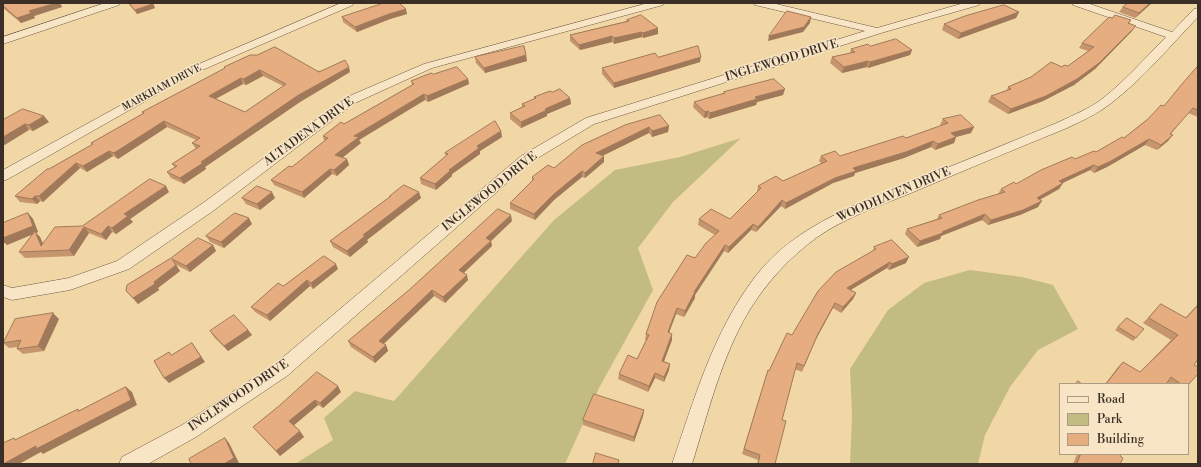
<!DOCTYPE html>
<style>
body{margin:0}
#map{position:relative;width:1201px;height:467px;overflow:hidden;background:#f2d7a6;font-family:"Libre Bodoni",serif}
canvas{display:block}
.frame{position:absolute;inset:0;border:4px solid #3b2e26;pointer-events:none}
.legend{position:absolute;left:1059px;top:383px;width:130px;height:72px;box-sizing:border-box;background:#f7e5c5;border:1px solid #ac9c85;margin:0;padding:5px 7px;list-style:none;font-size:12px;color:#3b2e26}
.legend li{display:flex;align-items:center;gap:8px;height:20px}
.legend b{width:20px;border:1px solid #ac9c85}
</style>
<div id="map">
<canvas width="1201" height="467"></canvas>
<div class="frame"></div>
<ul class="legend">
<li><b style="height:5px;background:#f7e5c5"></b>Road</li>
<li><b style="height:11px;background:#c2bc82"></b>Park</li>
<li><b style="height:11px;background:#e5ad80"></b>Building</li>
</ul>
</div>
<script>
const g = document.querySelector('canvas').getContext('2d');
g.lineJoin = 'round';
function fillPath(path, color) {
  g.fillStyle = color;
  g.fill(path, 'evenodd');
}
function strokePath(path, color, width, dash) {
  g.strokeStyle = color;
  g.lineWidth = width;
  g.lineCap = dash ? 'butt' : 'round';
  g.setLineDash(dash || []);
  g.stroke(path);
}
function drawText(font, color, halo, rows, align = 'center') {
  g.font = font + ' "Libre Bodoni",serif';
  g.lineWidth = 3;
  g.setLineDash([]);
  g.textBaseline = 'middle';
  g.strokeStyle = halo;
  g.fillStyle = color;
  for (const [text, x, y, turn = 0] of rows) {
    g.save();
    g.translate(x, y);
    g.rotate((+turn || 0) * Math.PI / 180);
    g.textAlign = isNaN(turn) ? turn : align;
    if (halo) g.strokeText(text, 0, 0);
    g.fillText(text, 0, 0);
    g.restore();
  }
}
const green = new Path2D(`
 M741,138l-68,64 -35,46 15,42 -54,98 -34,76h-270l38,-24 -9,-22 31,-27 39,10 160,-181 61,-50 65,-13z
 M970,270l52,7 31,8 25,44 -40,21 -28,37 -25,48 -7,29h-128l2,-49 -2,-46 38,-59 36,-27z`);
const minor = new Path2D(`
 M105,3h15l-1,2 -116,39v-7z
 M341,3h13l-1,2 -160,69 -185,105 -5,2v-11l182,-100z
 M648,3h16l-1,2 -231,63 -77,35 -142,108 -84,58 -59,21 -58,10 -9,-3v-12l9,3 57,-10 48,-17 86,-58 144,-106 77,-33z
 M754,3h18l105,25 87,-25h16l-1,2 -98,28 -287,91 -63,38 -244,214 -91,61 -48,27h-29l3,-7 60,-32 93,-61 246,-208 65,-38 279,-87 -110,-26z
 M1072,3h15l85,29 22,-23 4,-1v9c-28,29 -55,62 -88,87 -13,10 -28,17 -43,24 -52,21 -104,43 -156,65 -32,13 -67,25 -95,45 -27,20 -50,45 -67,73 -28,47 -41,102 -57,153h-20c22,-64 41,-132 83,-187 41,-54 109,-75 169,-100 45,-18 90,-36 135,-55 14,-7 30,-13 43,-23 23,-18 43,-41 64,-62l-93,-32z`);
const wall = new Path2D(`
 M3,3h57l2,4 -28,9 1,2 -14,5 -18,-15z
 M128,3h25l2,5 -18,6z
 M1128,3h24l-17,15 -16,-6 4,-5z
 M1019,12l-3,6 -58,21 -16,-9 2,-6z
 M407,14l-17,5 -33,13 -14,-10 -1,-5z
 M1112,18l19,2 -2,4 3,7 -37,38 -21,16 -31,16 -35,13 -20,-12 3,-6 16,-6 1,-3 54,-20 6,-1 20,-15 -9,-3 3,-5z
 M627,20l31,14 -15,4 -1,-1 -28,7 -2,-2 -32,8 -10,-9v-6l57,-14z
 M870,46l42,4 -2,5 -42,13 -1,-1 -25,6 -12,-10 2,-6 18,-4 1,-4z
 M526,55l1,6 -42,12 -9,-10 -1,-6z
 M658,57l42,5 -86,26 -12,-14v-6z
 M1198,66v51l-10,-4 -17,21 -3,7 -11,9 -12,-5 -38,22 -13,6 -4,-3 -27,13 -4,6 -19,11 -2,7 -18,8 -32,10 -6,-5 -41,16 -1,3 -23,8 -12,-13 2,-5 30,-10 2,-4 59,-21 3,-5 15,-5 59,-25 21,-7 28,-14 40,-32z
 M224,67l126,5 -50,30 -95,65 1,2 -22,15 -13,-6 -4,-6 8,-5 -3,-3 24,-15 -4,-6 4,-3 -29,-13 -49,32 -5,-3 -26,16 -7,-4 -37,34 -3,-1 -3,3 -17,-2 -5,-6 34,-27 43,-24 -1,-2 52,-29 -1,-2 82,-43zM263,76l20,10 -38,26 -29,-13 27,-15 3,1z
 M433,74l35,5 1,5 -41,18 -3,-2 -66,40 2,3 -19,15 5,1 2,6 -12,11 -5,-2 -28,24 -30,-13 -3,-5 21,-13 32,-26 -1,-5 89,-51 -1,-4z
 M552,92l18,6 1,6 -24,10v2l-26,12 -11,-9v-6l12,-6v-3l12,-5v-2z
 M724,92l59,3 -26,7 -1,3 -47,14 -2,-2 -3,1 -11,-11 1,-5 29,-8z
 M943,119l28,14 -15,4 -2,6 -19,7 -4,-3 -27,11 -49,15 -1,3 -21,7 -48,26 -4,-3 -25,26 -5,-2 -23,23 -4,-2 -29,44v3l-11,19 -8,-3 -7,19 3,7 -9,21 7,3 -1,6 -5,12 -9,-4 -7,14 -30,-13 1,-5 18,-15 9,-19h-1l1,-6 49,-76 20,-23 -17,-10 1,-6h31l27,-27 1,-6 25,-5 39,-17 -3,-3 2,-5h19l66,-18 35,-12 -1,-1z
 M3,120l46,2 -16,9z
 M625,125l44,1 -1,6 -16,5 -3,-4 -47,23 2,6 -19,16 -3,-1 -28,23 -19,20 -25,-11v-6l22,-22v-4l22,-9z
 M501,131l1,6 -22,14v3l-28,20v2l-16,14 -15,-6 -1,-6 26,-22 -1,-3z
 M169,192l-39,27 3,3 -17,12 -4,-2 -6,8 -17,-7 -15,23 -49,2 -6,-6 14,-18 -26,11 -4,-4v-18l25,-10 5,6 5,13 -2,1 4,4 3,6 39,-17z
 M390,196l31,2 -54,42 1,2 -18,15 -17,-10 -3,-6 60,-44z
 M242,198h33l-15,12 -14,-6z
 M512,221l-21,20 1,5 -28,27 4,7 -23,23 -11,-7 -50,48 2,1 2,6 -13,12 -24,-16 -3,-6 61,-51z
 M252,224l-28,24 -14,-6 -4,-6z
 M213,245l3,6 -26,21 -14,-7 4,6 -22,17 1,2 -21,14 -12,-13 45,-33z
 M874,247l32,16 -17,7 -2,-2 -36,22 5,3 -3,6 -12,14 -8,-5 -17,31 -14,33 -7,-3 -13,51 -7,44h-18l1,-4 -16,-6 26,-84 1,1 104,-120z
 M338,269l-25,20 -3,-3 -40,35 -15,-9 -4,-5 32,-21z
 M1161,304l24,14 13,-14v55l-4,6 -6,19h-83l13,-17 5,-5 17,10 31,-32 -28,-17z
 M1127,318l9,20 -3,3 -18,-11z
 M59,319l-15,32 -21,3 -6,-5 1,-2 -9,1 -6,-5v-1z
 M248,330l4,5 -24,16 -14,-14 -4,-6z
 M341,392l-18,16 -5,-3 -24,20 10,12 -24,19 -27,-29 26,-21z
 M644,410l-1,6 -9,26 -51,-17v-5z
 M1077,454h44l-1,2v8h-47z`);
const shadedWall = new Path2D(`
 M56,3h4l2,4 -28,9 1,2 -14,5 -4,-5 12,-7z
 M1150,3h2l-17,15 4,-5z
 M153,4l2,4 -18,6 -2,-4z
 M406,9l1,5 -17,5 -33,13 -2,-5 34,-13z
 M1019,12l-3,6 -58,21 3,-6z
 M811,17l-1,6 -7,9 -35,9 1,-5z
 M1136,26l-4,5 -37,38 -21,16 -31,16 -35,13 3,-5z
 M658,28v6l-15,4v-5z
 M642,32v5l-28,7v-6z
 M612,36v6l-32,8 -1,-5z
 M912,50l-2,5 -42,13 2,-6z
 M526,55l1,6 -42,12 -1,-5z
 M701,57l-1,5 -86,26v-5z
 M868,61l-1,6 -25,6 2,-6z
 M349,67l1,5 -50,30 -95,65 1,2 -22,15 -4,-6 21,-16 96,-66z
 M260,70l3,6 -17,9 -3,-6z
 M241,78l2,6 -32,17 -2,-5z
 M468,79l1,5 -41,18 -1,-6z
 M785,89l-2,6 -26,7 -1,3 -47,14 1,-6 45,-16z
 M424,94l1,6 -66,40 2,3 -23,18 -3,-6 19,-19z
 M570,98l1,6 -24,10v2l-26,12v-6l24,-13z
 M708,111l-1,6 -3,1 1,-6z
 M44,116l5,6 -16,9 -4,-6z
 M164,121l3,6 -49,32 -4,-6z
 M25,124l4,6 -26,16v-9z
 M669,126l-1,6 -16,5v-6z
 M649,127v6l-53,26v-6z
 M974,127l-3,6 -23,6 3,-6z
 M501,131l1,6 -22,14v3l-28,20v2l-16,14 -1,-6 14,-14 28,-24z
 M1173,135l-5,6 -11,9 4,-5z
 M956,137l-2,6 -19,7 3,-6z
 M1149,139l-4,6 -38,22 -13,6 4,-6z
 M933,141l-2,6 -27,11 -49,15 -1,3 -21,7 -48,26 1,-6 67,-35z
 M109,151l4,5 -26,16 -4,-6z
 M604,156v6l-19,16v-5z
 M347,159l2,6 -12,11 -3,-6z
 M76,163l4,5 -37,34 -4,-6z
 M1094,165l-4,5 -34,16 3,-5z
 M330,169l2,5 -28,24 -2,-6z
 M582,171v6l-28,23 -19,20 -1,-6 20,-20z
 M1063,183l-4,6 -26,14 4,-5z
 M166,186l3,6 -39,27 3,3 -17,12 -4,-6 12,-14z
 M272,192l3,6 -15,12 -3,-6z
 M419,192l2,6 -54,42 1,2 -18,15 -3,-6 16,-16z
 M35,196l5,5 -3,3 -5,-5z
 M782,200l-1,6 -25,26 2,-5z
 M1042,201l-4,6 -18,8 -32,10 3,-5z
 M28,213l5,6 5,13 -2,1 4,4 6,15 -5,-6 -5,-13 -29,12 -4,-4v-3z
 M985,214l-3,6 -41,16 -1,3 -23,8 3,-6z
 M511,215l1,6 -21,20 1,5 -32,30 -1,-6 27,-32z
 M249,218l3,6 -28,24 -3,-6z
 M753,224l-2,6 -23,23 1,-6z
 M108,226l4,6 -6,8 -5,-6z
 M84,227l5,6 -15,23 -5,-6z
 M213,245l3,6 -26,21 -4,-6z
 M725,245l-1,6 -29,44v3l-11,19 1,-6 9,-19z
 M909,257l-3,6 -17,7 3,-6z
 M890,262l-3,6 -42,25 2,-5z
 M336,264l2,5 -25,20 -2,-6z
 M176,265l4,6 -22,17 1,2 -21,14 -5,-6z
 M467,275l1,5 -23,23 -2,-6z
 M307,280l3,6 -40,35 -3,-6z
 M432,290l2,6 -53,50 -2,-5z
 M856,293l-3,6 -12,14 2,-6z
 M835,303l-2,5 -17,31 -14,33 16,-38z
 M677,308l-1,6 -9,24 1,-6z
 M53,313l6,6 -15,32 -6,-5z
 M248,330l4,5 -24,16 -4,-5z
 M672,334v6l-10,27v-6z
 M192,343l13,19 -36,21 -5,-5z
 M386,345l2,6 -13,12 -2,-6z
 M670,364l-1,6 -5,12v-5z
 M655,373v5l-7,14 1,-6z
 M338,386l3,6 -18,16 -3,-5z
 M126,387l6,5 5,13 -94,49 -2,-2 -22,12h-16z
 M315,400l3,5 -25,21 -4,-5z
 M644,410l-1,6 -9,26v-5z
 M300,431l4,6 -24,19 -4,-5z
 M225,438l4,5 10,20 -2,1h-13z`);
const building = new Path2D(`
 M3,3h53l-27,8 3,2 -15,5 -14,-12z
 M129,3h24v1l-18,6z
 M384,3h15l7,6 -17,5 -34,13 -13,-10z
 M1128,3h22l-11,10 -16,-6z
 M1004,5l15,7 -58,21 -17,-9 21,-8z
 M787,11l24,6 -7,10 -35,9z
 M641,15l17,13 -15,5 -1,-1 -28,6 -2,-2 -33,9 -9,-10 59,-14 -2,-1z
 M1115,15l16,5 -3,3 8,3 -37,37 -22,16 -31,17 -35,13 -20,-13 20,-7 -3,-2 23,-10 20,-15 11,5 2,-2 4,1 26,-19 -12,-4 27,-26 3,1z
 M896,39l16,11 -42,12 -2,-1 -24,6 -12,-10 23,-5 -4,-3 17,-5 2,2z
 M524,46l2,9 -42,13 -9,-11z
 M698,46l3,11 -87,26 -12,-15 53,-15 3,4z
 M275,47l44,25 26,-12 4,7 -52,29 -96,66 2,1 -23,15 -13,-6 10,-6 -5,-2 28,-18 -8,-3 8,-5 -36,-17 -50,32 -5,-2 -26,15 -7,-3 -37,33h-4l-3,3 -17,-3 32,-27h2l44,-25 -2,-1 53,-30 -2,-1 83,-44 -1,-1 26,-12h7zM260,70l26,14 -41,28 -36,-16 32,-18 2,1z
 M1198,66v44l-5,-2 -23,26 3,1 -12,10 -12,-6 -38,22 -13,6 -4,-2 -35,16 4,2 -26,15 5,3 -19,9 -32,10 -6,-6 -43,18 1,1 -23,8 -13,-12 35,-11 -3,-3 39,-15 27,-8 -4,-3 13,-7 2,2 25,-14 31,-13 3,2 19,-8 2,1 26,-15 2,1 24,-19 13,-14 3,1 18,-22z
 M457,67l11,12 -41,17 -3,-2 -70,42 5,1 -24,18 12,4 -13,11 -4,-1 -28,23 -31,-12 18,-14 3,1 36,-29 -5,-2 18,-14 3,2 70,-40 -3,-3 20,-8 2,1z
 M774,79l11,10 -30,8 2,2 -47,14 -2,-2 -3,1 -11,-10 31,-9 -1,-1z
 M560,89l10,9 -25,11 2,1 -26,12 -11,-9 15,-7 -3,-2 14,-6 -2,-1 16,-6 2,1z
 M23,109l21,7 -15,9 -4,-1 -22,13v-17z
 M660,115l9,11 -17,5 -3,-4 -53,26 8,3 -19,17 -3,-2 -28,23 -20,20 -24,-11 24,-24 -2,-2 16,-12 6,3 28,-23 43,-20z
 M961,115l13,12 -23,6 5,4 -18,7 -5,-3 -27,11 -53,16 3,3 -21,7 -49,25 -4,-3 -24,27 -5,-3 -24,23 -4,-2 -31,47h1l-10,19 -8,-3 -9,24 4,2 -10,27 8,3 -6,13 -9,-4 -6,13 -30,-12 9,-19 9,4 12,-24 -3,-1 11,-32 30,-47 8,3 11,-15 13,-12 -20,-12 12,-10 19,10 31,-31 -3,-2 18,-10 7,5 44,-20 -6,-5 14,-5 5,5 63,-20 3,2 42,-15 -5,-4z
 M495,121l6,10 -24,15 2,2 -30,22h2l-16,14 -15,-6 28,-24 -3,-1z
 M150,179l16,7 -42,28 4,2 -16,12 -4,-2 -7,8 -17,-7 -15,23 -50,2 16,-21 6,15 14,-19 27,-1z
 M404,185l15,7 -56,43 2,1 -18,15 -17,-10 61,-45h-1z
 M257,186l15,6 -15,12 -15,-6z
 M498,209l13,6 -25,23 5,3 -32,29 8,5 -24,22 -11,-7 -53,51 7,4 -13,12 -25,-16 61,-51z
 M28,213l5,13 -30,12v-15z
 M235,213l14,5 -28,24 -15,-6z
 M198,238l15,7 -27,21 -14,-7 4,6 -22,17 1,2 -22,14 -7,-7 1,-6 44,-27z
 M892,240l17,17 -17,7 -2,-2 -43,26 9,5 -13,14 -8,-4 -17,31 -14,32 -7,-3 -15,57 4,1 -11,43h-17l2,-9 -16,-6 24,-79 1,1 18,-38 5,2 26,-44 18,-19 40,-23 -2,-2z
 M324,256l12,8 -25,19 -4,-3 -40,35 -16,-8 27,-24 5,3z
 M1161,304l25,14 12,-13v54l-4,6 4,2v7l-10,11v-1h-7l-10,-7 -5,7h-60l17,-22 17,10 38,-37 -29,-17z
 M53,313l-15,33 -21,3 4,-9 -18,3 12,-24z
 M234,315l14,15 -24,16 -14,-15z
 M1127,318l17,11 -8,9 -18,-11z
 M192,343l9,14 -37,21 -10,-17 15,-9 2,3z
 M317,372l21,14 -18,17 -5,-3 -26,21 11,10 -24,20 -23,-24 26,-21z
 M1078,381l4,3h-6z
 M126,387l5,13 -95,49v-3l-33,18v-21l11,-5 1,2 63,-31v2z
 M594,394l50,16 -10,27 -51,-17z
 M225,438l9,20 -10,6h-33l-2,-5z
 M596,453l23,7 -1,4h-25z
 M1081,454h40l-1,2 3,2 -3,6h-43z`);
const farStreetnames = [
 ["MARKHAM DRIVE",162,88,-28]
];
const streetNames = [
 ["INGLEWOOD DRIVE",782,61,-17],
 ["ALTADENA DRIVE",309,132,-36],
 ["INGLEWOOD DRIVE",490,192,-39],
 ["WOODHAVEN DRIVE",894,195,-23],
 ["INGLEWOOD DRIVE",239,396,-34]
];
fillPath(green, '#c2bc82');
strokePath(minor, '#695846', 1);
fillPath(minor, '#f7e5c5');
fillPath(wall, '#c5956e');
fillPath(shadedWall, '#a0795a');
fillPath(building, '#e5ad80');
strokePath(building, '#a0795a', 1);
drawText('10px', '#3b2e26', '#f7e5c5', farStreetnames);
drawText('12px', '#3b2e26', '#f7e5c5', streetNames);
</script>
